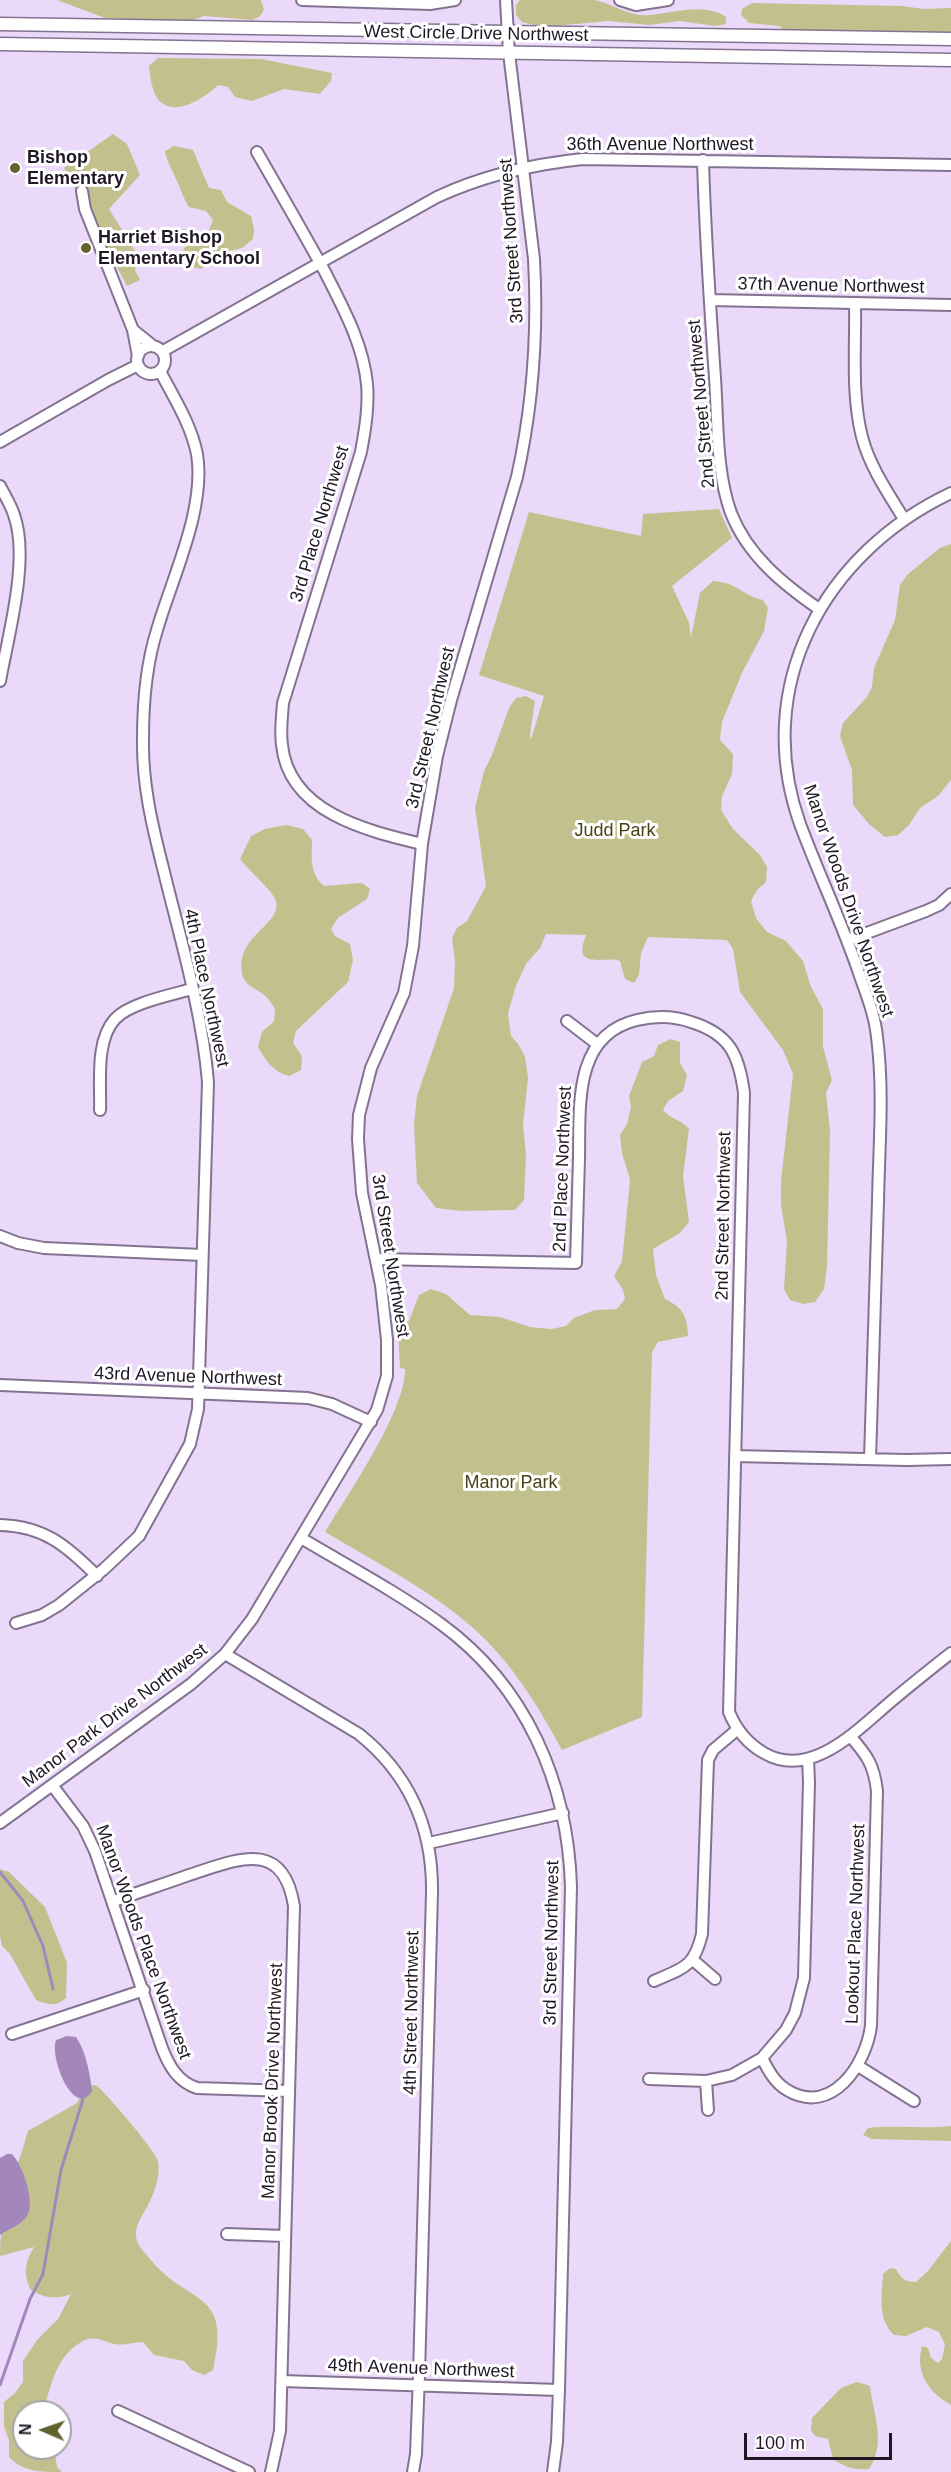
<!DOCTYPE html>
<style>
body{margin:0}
#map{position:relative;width:951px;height:2472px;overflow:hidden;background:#ebd9f9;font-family:Helvetica,sans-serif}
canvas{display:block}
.north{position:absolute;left:12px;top:2400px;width:60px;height:60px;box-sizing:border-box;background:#fff;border:2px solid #a5a3a7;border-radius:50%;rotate:272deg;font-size:16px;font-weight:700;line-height:24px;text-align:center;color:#1f1824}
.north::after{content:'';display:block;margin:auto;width:21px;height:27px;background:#64622f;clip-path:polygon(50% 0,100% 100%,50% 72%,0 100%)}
.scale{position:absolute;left:744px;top:2433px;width:148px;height:27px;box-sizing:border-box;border:3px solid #1f1824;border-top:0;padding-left:8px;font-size:18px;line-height:21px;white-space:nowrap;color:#1f1824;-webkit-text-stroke:4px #fff;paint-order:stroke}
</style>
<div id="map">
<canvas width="951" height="2472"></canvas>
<div class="north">N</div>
<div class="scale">100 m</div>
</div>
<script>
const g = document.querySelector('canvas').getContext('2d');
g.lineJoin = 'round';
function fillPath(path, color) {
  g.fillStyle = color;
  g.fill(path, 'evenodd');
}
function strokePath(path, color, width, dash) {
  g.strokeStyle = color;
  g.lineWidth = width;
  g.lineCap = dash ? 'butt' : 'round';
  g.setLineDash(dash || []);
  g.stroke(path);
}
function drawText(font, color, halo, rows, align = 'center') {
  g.font = font + ' Helvetica,sans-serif';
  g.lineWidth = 6;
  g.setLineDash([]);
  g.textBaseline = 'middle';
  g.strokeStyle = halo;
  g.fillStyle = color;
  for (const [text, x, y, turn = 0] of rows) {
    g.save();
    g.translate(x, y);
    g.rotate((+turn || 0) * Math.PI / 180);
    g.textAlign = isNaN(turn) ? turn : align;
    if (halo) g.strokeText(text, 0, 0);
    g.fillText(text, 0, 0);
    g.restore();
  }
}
const green = new Path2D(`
 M57,0h204l3,10 -4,6 -7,4 -49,-4 -14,5 -85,-3z
 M520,0c20,0 57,0 75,0 19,4 33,17 54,15 24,-2 56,-13 77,2v7l-11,2 -35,-5 -31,4 -40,-4 -67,6 -20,-5 -6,-7v-10z
 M752,3l150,3 22,3 27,-1v26l-164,-1 -8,-7 -30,-3 -8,-8 1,-6z
 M158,58l103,1 71,14 -1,8 -11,13 -36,-5 -32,12 -17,-4 -7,-10 -10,-2c-14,14 -50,37 -63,9 -4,-9 -5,-19 -6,-28z
 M113,134l14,10 13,31 -31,34 29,47 -3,14 5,10 -13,6 -63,-118z
 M174,146l19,4 16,38 12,2 6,12 24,14 3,13 -1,10 -11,9 -17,4 -24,17 -14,-3 -4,-8 1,-10 25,-18 4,-10 -7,-9 -17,-4c-6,-9 -8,-18 -13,-28 -4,-10 -9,-16 -11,-28z
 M719,509l13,29 -60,48 17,37 2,14 9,-44 13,-12c26,2 28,14 50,19l5,8 -4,23 -22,42 -20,49 -2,18 13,14 -1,20 -10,22 -1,14 12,19 27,26 7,12 -1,15 -9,8 -6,11 5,17 11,14 19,9 17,20 8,26 12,22v38l9,33 -6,13 4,38 -3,136 -3,22 -9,13 -11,2 -14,-4 -6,-11 3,-47 -6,-37v-24l12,-107 -10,-24 -43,-58 -7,-43 -6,-9 -79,-3 -7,16 -2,22 -5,8 -9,-4 -5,-18c-14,-6 -49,11 -34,-26l-40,-1 -6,14 -14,16 -10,22 -8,27 3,23 8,9 6,12 3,21 -5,47 3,29 -2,46 -9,10 -54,1 -25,-3 -19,-25 -3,-58 3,-29 37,-108 1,-27 -3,-23 5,-10 10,-7 19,-35 -11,-78 9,-37 8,-16 17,-47 7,-10 10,-2 9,5 -5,33 1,6 13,-44 -65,-21 50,-163 112,24 2,-22z
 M951,544v236l-13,16 -18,12 -11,17 -11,10 -13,2 -15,-12 -17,-20 -1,-35 -12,-34 3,-13 24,-26 5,-10 2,-19 21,-48 5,-35 7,-10 18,-15 15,-12z
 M286,825l17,4 9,11c0,18 -3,33 12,46l38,-3 8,6 -3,10 -29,19 -7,11 4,7 15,8 3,16 -5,22 -52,49 -3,12 9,13 -1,14 -12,6c-16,-4 -23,-15 -31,-29l4,-15 12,-11 1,-12c-3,-5 -7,-11 -11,-14 -7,-6 -18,-9 -21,-18 -11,-41 39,-51 33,-76 -2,-9 -28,-31 -36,-42l11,-23 14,-7z
 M671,1039l9,3v21l7,12 -4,16 -15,10 -5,9c8,10 18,9 26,19l-6,47 6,46 -9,11 -27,16 3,26 9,24c19,10 22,16 23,37l-30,6 -6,10 -10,365 -80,33c-27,-50 -57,-98 -102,-133 -41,-33 -90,-58 -135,-85 22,-36 81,-122 80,-163l-5,-1 -2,-38 4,-7 7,-2 10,-26 12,-6 15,5 24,21 30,2 30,10 21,2 15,-3 8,-8 21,-8 22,-1 8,-10 -2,-9 -9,-14 8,-15 8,-81 -8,-27 -2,-18 7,-11 4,-17 -2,-11 13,-34 12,-6 4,-11z
 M0,1869l9,3 36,35 22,56 -1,35c-10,9 -18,7 -30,2l-26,-46 -8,-8 -2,-10z
 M96,2085c10,8 58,64 61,74 5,13 -2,32 -8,44 -6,13 -16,22 -12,38 2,6 9,13 13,18 39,48 82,29 63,111l-9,5 -12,-5 -8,-9 -30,-6 -11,-13c-9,0 -20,4 -28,2 -10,-1 -17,-8 -27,-5 -30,11 -38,46 -44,73h-20v36h30l3,19 5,5c-21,0 -39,0 -53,-15v-17l-5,-13v-25l11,-9 8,-11v-21l14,-21 21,-21 13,-25c-15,6 -28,4 -41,-5 -7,-17 -5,-27 4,-42l-34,9c0,-35 9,-69 21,-102 3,-7 4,-15 7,-23l49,-28 9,-17z
 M951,2126v15l-79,-2 -9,-4 5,-7c27,-3 55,1 83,-2z
 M951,2241v164c-23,-13 -36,-32 -29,-59l6,2 3,10 7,5 4,-4 3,-15 -6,-12 -12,-5 -21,9 -12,-1c-17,-17 -12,-39 -11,-61l7,-6 6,1c5,10 9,13 20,13l11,-10z
 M857,2382l13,4c3,29 17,56 -1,83 -15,1 -23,-1 -36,-10l-5,-20 -13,-3 -4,-6 1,-12 29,-30z`);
const water = new Path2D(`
 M67,2036l9,1c10,14 14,37 16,54 -18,29 -43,-34 -36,-51z
 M7,2154h5c10,10 24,48 15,62 -6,9 -18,13 -27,19v-77z`);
const stream = new Path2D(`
 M0,1872l23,29 20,45 10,43
 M0,2385l30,-86 13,-25 18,-104 22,-71`);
const minor = new Path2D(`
 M302,0l128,4 25,-4
 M620,0l16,5 32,-5
 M257,152c23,40 46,80 68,120 18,36 38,71 42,112 2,23 -2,46 -6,68l-78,251c-1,14 -3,28 -1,42 7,68 86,86 140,99
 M703,160c2,73 7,146 12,218 3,44 1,94 16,135 17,43 52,71 88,96
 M82,191l3,18 48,121
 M710,300l241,5
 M855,303c1,43 -4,91 7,134 8,30 26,56 42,82
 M137 360a14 14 0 1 1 28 0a14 14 0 1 1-28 0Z
 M163,351l274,-154c45,-21 97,-33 146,-38l368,6
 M138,356l-5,-26 20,16
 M0,442l108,-62 30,-15
 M0,486c5,10 11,19 14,29 16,44 -6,121 -14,166
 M848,940l78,-29 13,-6 12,-11
 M567,1021l30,23
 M100,1110c1,-27 -5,-69 15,-91 15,-16 56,-24 77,-30
 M0,1236l18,7 26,5 158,7
 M377,1259l199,4c1,-35 2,-70 3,-105 1,-52 -6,-123 58,-138 17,-4 37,-4 54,2 39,12 48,33 53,71l-15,619c7,17 19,32 35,41 48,28 96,-26 130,-54 19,-16 38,-31 57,-46
 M0,1385l308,13 24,6 39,18
 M735,1456l172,4 44,-1
 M870,1459c3,-86 5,-172 8,-258 1,-54 6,-110 -1,-164 -2,-21 -10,-41 -17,-61 -17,-51 -41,-101 -60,-152 -49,-138 24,-271 151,-331
 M0,1525c44,1 67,21 97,51
 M301,1538c47,28 96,54 140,86 85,62 127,159 130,263l-12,503 -2,52 -4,30
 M16,1623l26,-8 17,-10 45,-36 35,-33 51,-92 8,-35 10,-327c-6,-72 -28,-144 -45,-214 -11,-43 -21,-85 -20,-130 0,-36 3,-73 14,-108 15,-52 49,-121 40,-176 -6,-30 -23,-56 -37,-83
 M225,1654l134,80c51,41 74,94 73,159l-13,482 -3,79 -3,18
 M52,1785l31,41 12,25 67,197c7,18 16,34 35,40l92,3
 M0,1823l191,-139 34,-30 27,-35 125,-209 10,-34v-36l-6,-55 -19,-92 -4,-54 1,-24 12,-47 33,-75 9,-47 9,-102 15,-88 14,-56 66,-223c16,-72 21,-145 17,-218l-25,-206 -3,-53
 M429,1843l134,-30
 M114,1901c25,-9 50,-17 75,-26 47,-15 94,-38 105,31l-14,525 -9,41
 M693,1960l22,19
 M654,1981c29,-13 40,-13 48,-47l6,-174 5,-10 25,-21
 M12,2034l132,-44
 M762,2058c6,12 13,25 25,32 45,27 79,-26 84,-64l6,-235c-3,-26 -10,-36 -27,-55
 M858,2066l56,35
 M649,2079l57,2 26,-6 30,-17 24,-28 9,-17 9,-35 5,-196 -1,-23
 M706,2081l2,29
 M227,2234l58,2
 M282,2381l277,9
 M118,2411l131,61`);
const major = new Path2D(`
 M0,24l951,15
 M0,44l951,16`);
const markers = [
 [15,168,6,"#64622f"],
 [86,248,6,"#64622f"]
];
const streetNames = [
 ["West Circle Drive Northwest",476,34,1],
 ["36th Avenue Northwest",660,145],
 ["3rd Street Northwest",512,241,-94],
 ["37th Avenue Northwest",831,286,1],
 ["2nd Street Northwest",702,404,-95],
 ["3rd Place Northwest",320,524,-73],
 ["3rd Street Northwest",431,728,-77],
 ["Manor Woods Drive Northwest",848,901,71],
 ["4th Place Northwest",206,988,78],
 ["2nd Place Northwest",563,1169,-88],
 ["2nd Street Northwest",724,1216,-89],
 ["3rd Street Northwest",390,1256,81],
 ["43rd Avenue Northwest",188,1377,2],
 ["Manor Park Drive Northwest",115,1716,-37],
 ["Lookout Place Northwest",856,1924,-88],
 ["Manor Woods Place Northwest",143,1942,70],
 ["3rd Street Northwest",552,1943,-89],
 ["4th Street Northwest",412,2013,-89],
 ["Manor Brook Drive Northwest",273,2081,-88],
 ["49th Avenue Northwest",421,2369,2]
];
const poiNames = [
 ["Bishop",27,158],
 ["Elementary",27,179],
 ["Harriet Bishop",98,238],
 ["Elementary School",98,259]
];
const parkNames = [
 ["Judd Park",615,831],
 ["Manor Park",511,1483]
];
fillPath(green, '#c2c18e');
fillPath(water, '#a487ba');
strokePath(stream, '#a487ba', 3);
strokePath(minor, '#837390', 14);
strokePath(major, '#837390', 15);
strokePath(minor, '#fff', 10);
strokePath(major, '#fff', 12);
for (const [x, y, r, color] of markers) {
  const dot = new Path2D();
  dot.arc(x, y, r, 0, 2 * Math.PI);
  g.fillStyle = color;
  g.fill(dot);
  strokePath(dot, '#fff', 2);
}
drawText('18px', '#1f1824', '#fff', streetNames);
drawText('bold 18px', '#1f1824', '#fff', poiNames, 'left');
drawText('18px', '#474516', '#fff', parkNames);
</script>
